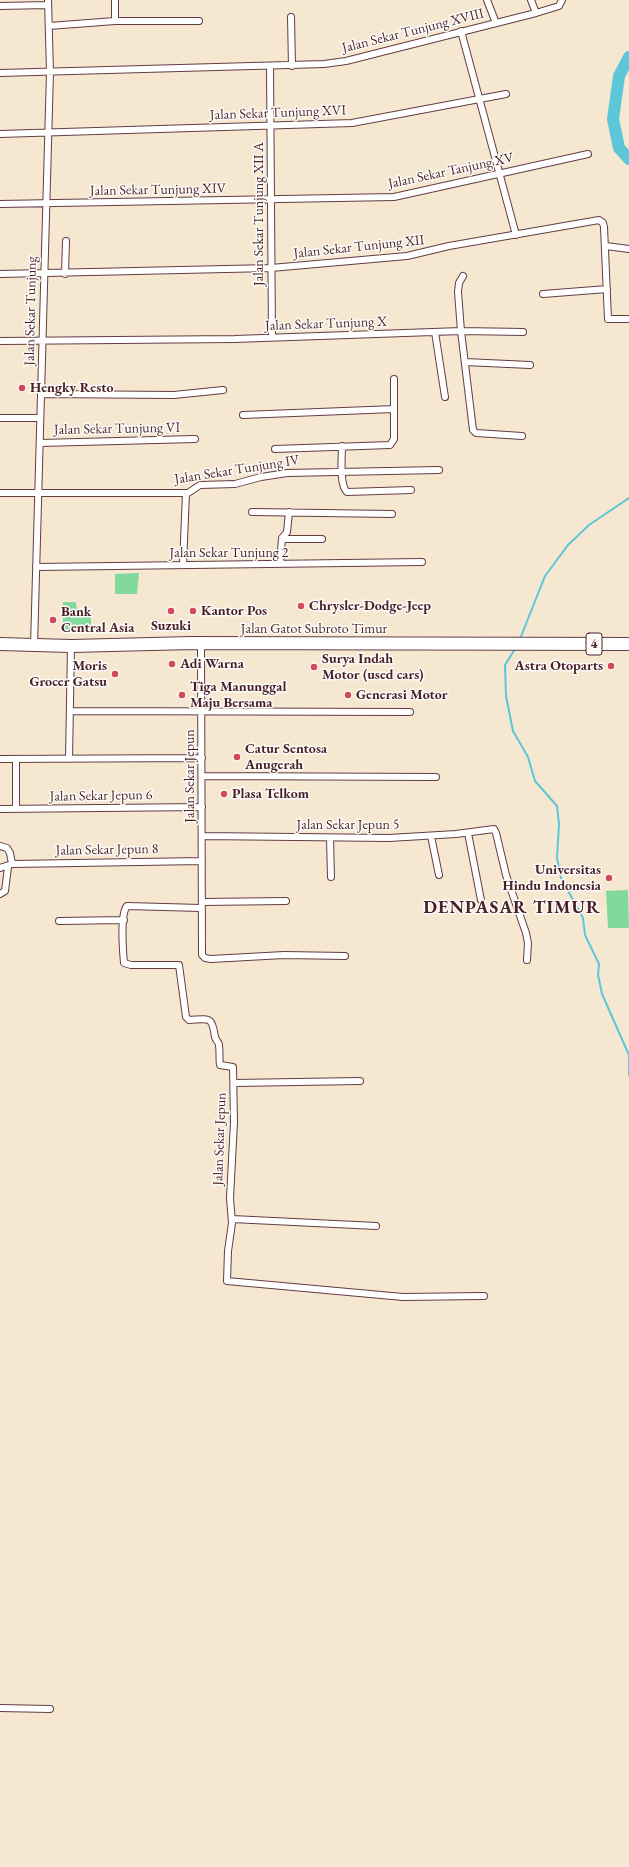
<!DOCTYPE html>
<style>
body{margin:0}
canvas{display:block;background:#f5e7d0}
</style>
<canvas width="629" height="1867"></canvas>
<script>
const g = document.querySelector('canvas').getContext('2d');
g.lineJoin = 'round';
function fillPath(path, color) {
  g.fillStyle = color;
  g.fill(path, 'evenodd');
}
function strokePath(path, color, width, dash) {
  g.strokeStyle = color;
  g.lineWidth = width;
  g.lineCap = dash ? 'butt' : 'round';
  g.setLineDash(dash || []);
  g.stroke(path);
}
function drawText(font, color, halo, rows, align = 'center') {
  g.font = font + ' "EB Garamond",serif';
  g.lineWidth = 3;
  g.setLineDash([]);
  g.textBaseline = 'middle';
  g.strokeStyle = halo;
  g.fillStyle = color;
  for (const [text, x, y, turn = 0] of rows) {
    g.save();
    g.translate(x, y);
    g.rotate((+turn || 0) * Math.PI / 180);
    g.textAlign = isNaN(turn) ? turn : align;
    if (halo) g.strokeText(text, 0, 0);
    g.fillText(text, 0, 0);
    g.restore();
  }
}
const green = new Path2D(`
 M139,573l-2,21h-22v-20z
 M63,602h13l1,11h14v18l-28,1z
 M628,890l1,38h-21l-2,-37z`);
const stream = new Path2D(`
 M520,639l25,-63 23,-31 21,-20 40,-27
 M515,649l-10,16 1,31 7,35 15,26 7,24 22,25 2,18 -2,34 4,20 22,40 2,17 14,29 -1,11 4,19 27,61
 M629,1057v18`);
const river = new Path2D(`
 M629,57l-10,19 -6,43 6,29 10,11`);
const street = new Path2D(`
 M115,0v21
 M487,0l9,23
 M531,0l5,13
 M0,6l48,-1
 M291,17l1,49
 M49,26l66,-5h84
 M461,31l55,204
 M270,66l2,271
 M0,73l324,-9 22,-3 190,-48 23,-7 3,-6
 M0,134l352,-11 154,-29
 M0,204l394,-7 194,-43
 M606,246l23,3
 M0,274l271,-6 136,-12 42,-10 150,-26 4,3 1,4 4,92h21
 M65,274l1,-33
 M463,276l-4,7 -1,9 3,39 12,99 3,3 46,3
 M543,294l64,-5
 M435,332l10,65
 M0,341l235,-2 226,-8 62,1
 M465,362l65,3
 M41,394l133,1 49,-5
 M243,415l151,-6
 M0,418h40
 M40,443l155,-4
 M342,446c0,11 -3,39 5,46l64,-2
 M275,449l115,-4 4,-6v-60
 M0,493h188l12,-8 35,-1 26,-7 26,-4 152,-3
 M252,512l140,2
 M282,539h40
 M280,564l2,-26 5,-6 2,-20
 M183,565l3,-72
 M36,567l386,-5
 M201,643l1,312 3,3 6,1 73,-4 61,1
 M34,646l16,-574 -2,-72
 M70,711l340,1
 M0,759l202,-1
 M69,759l2,-113
 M202,776l234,1
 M0,809l202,-2
 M16,809v-50
 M468,833l13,67
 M202,836l187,2 67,-4 38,-5 2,4 10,42 20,58 2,10 -1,17
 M431,836l8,39
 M330,838l1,39
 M0,846l7,2 3,5 2,11
 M0,868l12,-4 190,-3
 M0,894l5,-3 3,-24
 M202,902l84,-1
 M201,908l-74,-2c-7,8 -4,46 -3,57l7,2h48l7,52 3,3c21,-1 23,-4 26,17 1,4 4,5 4,8 1,7 0,14 1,20l13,2 1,55 -4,76 2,25 -4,28 -1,30 176,16 81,-1
 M59,921l65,-1
 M234,1083l126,-2
 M232,1219l144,7
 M0,1708l50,1`);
const highway = new Path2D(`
 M0,644l71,2 121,-3 437,1`);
const markers = [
 [22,388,4,"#d1495b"],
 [301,606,4,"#d1495b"],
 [171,611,4,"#d1495b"],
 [193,611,4,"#d1495b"],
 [53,620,4,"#d1495b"],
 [172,664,4,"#d1495b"],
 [611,666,4,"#d1495b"],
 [314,667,4,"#d1495b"],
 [115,674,4,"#d1495b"],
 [182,695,4,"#d1495b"],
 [348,695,4,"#d1495b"],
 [237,757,4,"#d1495b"],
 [224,794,4,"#d1495b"],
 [609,878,4,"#d1495b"]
];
const shields = [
 [594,644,16]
];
const shieldNames = [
 ["4",594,644]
];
const streetNames = [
 ["Jalan Sekar Tunjung XVIII",413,31,-14],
 ["Jalan Sekar Tunjung XVI",278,113,-2],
 ["Jalan Sekar Tanjung XV",451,171,-12],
 ["Jalan Sekar Tunjung XIV",158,190,-1],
 ["Jalan Sekar Tunjung XII A",259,214,-90],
 ["Jalan Sekar Tunjung XII",359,247,-6],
 ["Jalan Sekar Tunjung",31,311,-89],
 ["Jalan Sekar Tunjung X",326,324,-2],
 ["Jalan Sekar Tunjung VI",117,429,-1],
 ["Jalan Sekar Tunjung IV",237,470,-9],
 ["Jalan Sekar Tunjung 2",229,553],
 ["Jalan Gatot Subroto Timur",314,629],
 ["Jalan Sekar Jepun",190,776,-90],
 ["Jalan Sekar Jepun 6",101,796,-1],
 ["Jalan Sekar Jepun 5",348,825],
 ["Jalan Sekar Jepun 8",107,850,-1],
 ["Jalan Sekar Jepun",220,1139,-88]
];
const poiNames = [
 ["Hengky Resto",30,388],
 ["Chrysler-Dodge-Jeep",309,606],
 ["Kantor Pos",201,611],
 ["Bank",61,612],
 ["Central Asia",61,628],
 ["Suzuki",171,626,"center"],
 ["Surya Indah",322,659],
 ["Motor (used cars)",322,675],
 ["Adi Warna",180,664],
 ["Moris",107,666,"right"],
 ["Grocer Gatsu",107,682,"right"],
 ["Astra Otoparts",603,666,"right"],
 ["Tiga Manunggal",190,687],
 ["Maju Bersama",190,703],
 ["Generasi Motor",356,695],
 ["Catur Sentosa",245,749],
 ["Anugerah",245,765],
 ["Plasa Telkom",232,794],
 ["Universitas",601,870,"right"],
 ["Hindu Indonesia",601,886,"right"]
];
const districtNames = [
 ["DENPASAR TIMUR",512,908]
];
fillPath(green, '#82d99e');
strokePath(stream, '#5ec6d9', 2);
strokePath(river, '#5ec6d9', 12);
strokePath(street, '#643d44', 8);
strokePath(highway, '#643d44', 14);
strokePath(street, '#fff', 6);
strokePath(highway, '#fff', 12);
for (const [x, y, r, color] of markers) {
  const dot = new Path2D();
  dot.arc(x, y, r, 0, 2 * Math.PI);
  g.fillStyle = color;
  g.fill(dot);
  strokePath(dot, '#fdfcf7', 1.5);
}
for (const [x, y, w] of shields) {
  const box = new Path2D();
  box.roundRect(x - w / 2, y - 11, w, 22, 3);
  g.fillStyle = '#fdfcf7';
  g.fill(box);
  strokePath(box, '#4a1f2b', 1);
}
drawText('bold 13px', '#4a1f2b', null, shieldNames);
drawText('14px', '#4a1f2b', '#fdfcf7', streetNames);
drawText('bold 14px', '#4a1f2b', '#fdfcf7', poiNames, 'left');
g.letterSpacing = '1px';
drawText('bold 18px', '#4a1f2b', '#fdfcf7', districtNames);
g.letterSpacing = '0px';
</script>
